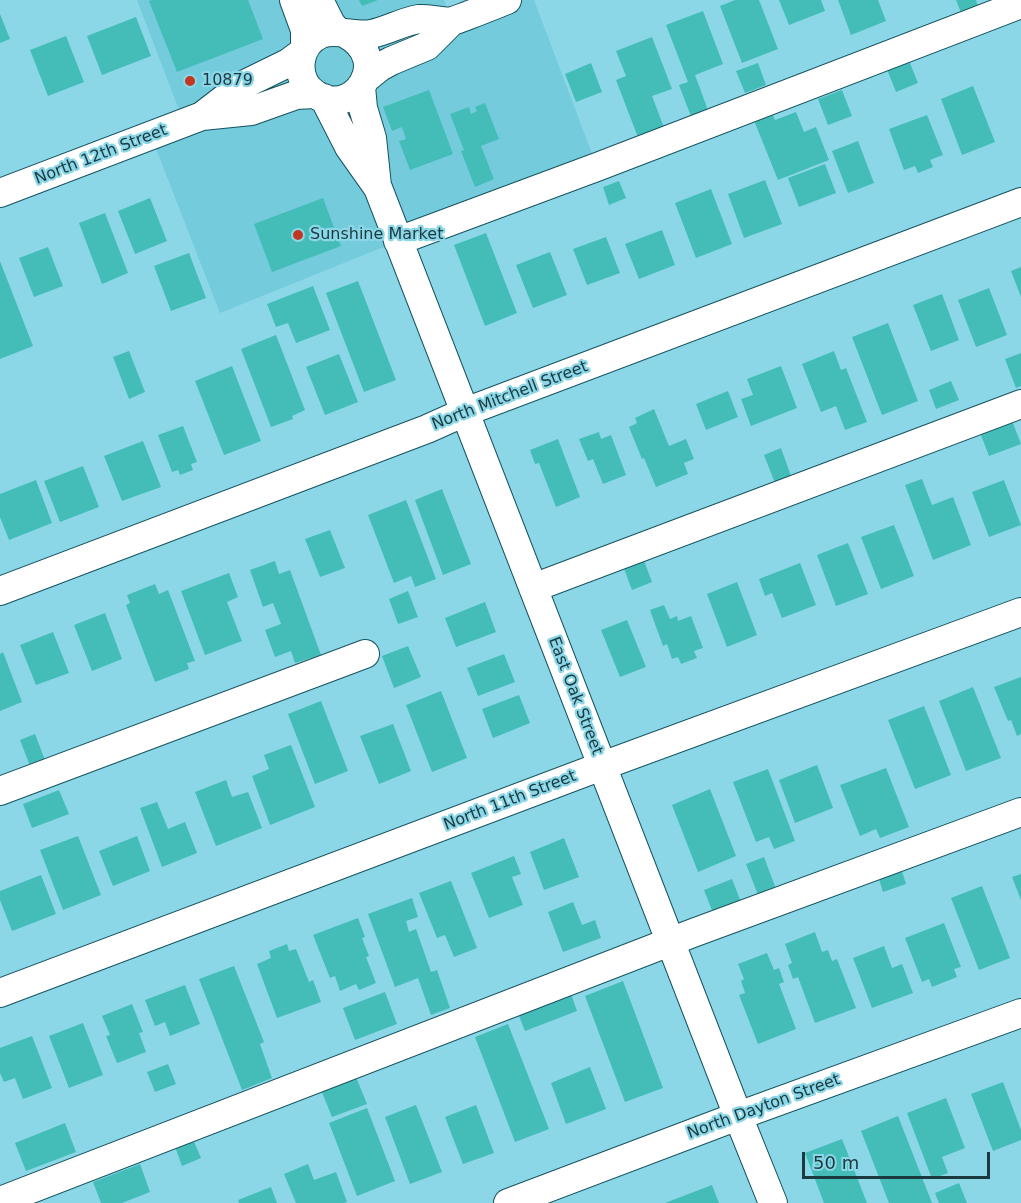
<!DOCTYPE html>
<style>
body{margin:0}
#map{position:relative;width:1021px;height:1203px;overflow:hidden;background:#8bd7e7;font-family:"DejaVu Sans",sans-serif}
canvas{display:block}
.scale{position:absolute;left:802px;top:1152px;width:188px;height:27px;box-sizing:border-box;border:3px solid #1a3a40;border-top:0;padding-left:8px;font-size:18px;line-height:21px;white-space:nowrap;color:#1a3a40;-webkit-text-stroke:4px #8bd7e7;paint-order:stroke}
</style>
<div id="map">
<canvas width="1021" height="1203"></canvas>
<div class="scale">50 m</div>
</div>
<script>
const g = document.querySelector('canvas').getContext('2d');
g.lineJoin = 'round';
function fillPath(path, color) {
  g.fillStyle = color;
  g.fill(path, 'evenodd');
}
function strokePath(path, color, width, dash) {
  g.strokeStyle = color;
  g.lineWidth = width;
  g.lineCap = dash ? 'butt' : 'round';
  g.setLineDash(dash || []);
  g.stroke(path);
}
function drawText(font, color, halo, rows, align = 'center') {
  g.font = font + ' "DejaVu Sans",sans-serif';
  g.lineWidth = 4.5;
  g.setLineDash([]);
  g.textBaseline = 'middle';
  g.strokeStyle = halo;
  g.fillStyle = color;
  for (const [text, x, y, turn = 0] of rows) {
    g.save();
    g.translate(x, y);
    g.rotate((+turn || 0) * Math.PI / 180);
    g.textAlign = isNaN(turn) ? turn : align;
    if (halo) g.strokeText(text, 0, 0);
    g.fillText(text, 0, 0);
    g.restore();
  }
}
const built = new Path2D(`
 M137,0h307l8,21 56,-21h26l63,167 -221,83 -156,63 -69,-177 33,-13z`);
const building = new Path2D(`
 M152,0h96l15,39 -86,33 -28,-71z
 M359,0h19l-16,6z
 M735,0h24l19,49 -36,14 -22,-57z
 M779,0h42l4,11 -36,14z
 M838,0h40l8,21 -35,14z
 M956,0h20l4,12 -17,6z
 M703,11l20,53 -28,11 14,38 -17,6 -13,-34 9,-3 -22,-57z
 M0,14l10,25 -10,4z
 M136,17l15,39 -49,19 -15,-39z
 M66,36l18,46 -36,14 -18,-46z
 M652,37l20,52 -20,7 13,34 -26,10 -23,-60 10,-4 -10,-25z
 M908,58l10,25 -22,9 -10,-25z
 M591,63l11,29 -26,10 -11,-28z
 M758,63l8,22 -21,8 -9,-22z
 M973,86l22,56 -33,13 -21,-56z
 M429,90l24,64 -43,16 -11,-29 7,-2 -4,-12 -10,4 -9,-24z
 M842,90l10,26 -24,9 -10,-26z
 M485,103l14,36 -18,7 13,33 -19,8 -14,-36 3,-1 -14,-36 19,-7 2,7 6,-3 -2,-4z
 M771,111l4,9 21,-8 8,20 12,-5 13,33 -51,20 -25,-62z
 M927,115l16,40 -13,5 3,7 -15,6 -3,-7 -11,4 -15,-41z
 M858,141l16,42 -26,10 -16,-42z
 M825,164l11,29 -37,14 -11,-29z
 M765,180l17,44 -38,14 -16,-44z
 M619,181l7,17 -17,7 -6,-18z
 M711,189l21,55 -36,14 -21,-55z
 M150,198l17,43 -32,13 -17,-43z
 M323,198l18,48 -69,26 -18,-48z
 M105,213l23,60 -26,11 -23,-61z
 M662,230l13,35 -36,14 -14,-35z
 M486,233l31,80 -32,13 -31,-81z
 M606,237l14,36 -33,12 -14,-36z
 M48,247l15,39 -29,11 -15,-39z
 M550,252l17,43 -34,13 -17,-43z
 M189,253l17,45 -35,13 -17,-45z
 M0,261l33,85 -33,13z
 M1021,267v30l-10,-26z
 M358,281l38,99 -32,12 -38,-99z
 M313,286l17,44 -34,13 -8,-20 -12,4 -9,-23z
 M989,288l18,47 -31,12 -18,-47z
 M942,294l17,46 -28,11 -18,-46z
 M888,323l30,78 -36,14 -30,-78z
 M276,335l29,75 -13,6 1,3 -22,8 -30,-78z
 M129,351l16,41 -16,7 -16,-42z
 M834,351l7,19 5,-2 21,54 -22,8 -9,-24 -15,6 -19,-48z
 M1021,353v33l-5,2 -11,-29z
 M339,354l19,48 -33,13 -19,-48z
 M232,366l29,75 -37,14 -29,-74z
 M781,366l16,42 -46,18 -10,-27 12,-4 -6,-16z
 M951,381l8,19 -23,9 -7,-19z
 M728,391l10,26 -32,13 -10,-26z
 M654,409l15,37 17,-7 8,20 -10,4 4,11 -32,13 -12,-29 -2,1 -13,-32 8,-4 -2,-5z
 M1011,418l10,26 -32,12 -10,-26z
 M183,426l14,36 -6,2 2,6 -13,5 -2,-5 -6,2 -14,-37z
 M599,432l2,7 10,-4 15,40 -23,9 -10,-25 -5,2 -9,-22z
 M558,439l22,58 -24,10 -17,-44 -4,1 -5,-14z
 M143,441l18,46 -39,14 -18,-45z
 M781,448l10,28 -16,7 -11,-28z
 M83,466l16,41 -39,15 -16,-41z
 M922,479l10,26 21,-8 18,48 -38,15 -28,-75z
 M36,480l16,43 -43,17 -9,-23v-23z
 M1004,480l17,45 -32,12 -17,-45z
 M442,489l29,75 -28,11 -28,-75z
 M406,500l30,79 -21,8 -4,-11 -17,7 -26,-68z
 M894,525l20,51 -33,13 -20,-52z
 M330,530l15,38 -25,9 -15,-38z
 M848,543l20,51 -32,12 -19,-51z
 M643,558l9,24 -20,8 -9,-24z
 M275,561l4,13 11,-4 31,85 -26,8 -4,-12 -16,6 -10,-27 16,-6 -8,-21 -10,4 -13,-37z
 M800,563l16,42 -34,13 -10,-25 -7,3 -6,-17z
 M229,573l9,24 -11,5 15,39 -37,14 -24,-64z
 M737,582l20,53 -30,12 -20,-53z
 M155,584l4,10 9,-4 27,71 -8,2 2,6 -34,13 -29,-77 4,-2 -3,-8z
 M408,591l10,26 -20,7 -9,-25z
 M485,602l11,30 -40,15 -11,-29z
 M664,605l6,14 7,-3 1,5 13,-5 12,32 -9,3 3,7 -16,6 -3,-7 -6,2 -5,-15 -4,2 -13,-36z
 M105,613l17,46 -30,12 -18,-46z
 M627,620l19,47 -26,10 -19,-47z
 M53,632l16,41 -33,12 -16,-40z
 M408,646l13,31 -27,11 -12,-32z
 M3,652l19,50 -22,9v-57z
 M504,654l11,28 -37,14 -11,-28z
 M1021,677v57l-4,2 -6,-16 -3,1 -14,-34z
 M973,687l28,71 -35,13 -27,-70z
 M441,691l26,67 -35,14 -26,-67z
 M519,695l11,28 -37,15 -11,-29z
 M321,701l27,70 -33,13 -27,-70z
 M924,706l27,69 -36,14 -27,-69z
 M393,724l18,47 -32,13 -19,-48z
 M35,734l10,26 -15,6 -10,-26z
 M291,745l24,62 -45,18 -18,-49 17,-7 -5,-14z
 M817,765l16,43 -38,15 -16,-43z
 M886,768l23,59 -29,11 -4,-9 -16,7 -20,-51z
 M768,769l27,72 -21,8 -5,-12 -13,5 -23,-60z
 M226,780l6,17 16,-5 14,36 -46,18 -21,-54z
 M710,789l26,67 -38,16 -26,-67z
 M59,790l10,24 -37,14 -9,-24z
 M157,802l11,27 17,-7 12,31 -35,14 -22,-59z
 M78,836l23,59 -38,15 -23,-60z
 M137,836l13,35 -37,15 -14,-35z
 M564,838l15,39 -35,13 -14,-38z
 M514,856l7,18 -9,3 11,28 -34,13 -18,-45z
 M764,857l12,32 -18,6 -12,-31z
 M900,865l6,19 -23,8 -6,-19z
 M1021,874v26l-9,-23z
 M41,875l15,39 -44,17 -12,-31v-9z
 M732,879l9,23 -28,11 -9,-23z
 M451,881l26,67 -23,9 -9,-22 -8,3 -18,-45z
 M982,886l28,72 -31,12 -28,-72z
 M412,898l6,19 -12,4 3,11 7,-3 15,43 6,-2 13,38 -19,7 -13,-37 -23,9 -27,-73z
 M573,902l9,23 13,-5 6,18 -38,14 -15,-40z
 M358,918l7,19 -3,1 7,18 -3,1 10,26 -17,7 -3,-6 -16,7 -5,-15 -5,2 -17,-43z
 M944,923l17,44 -7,2 3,8 -25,10 -3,-8 -7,3 -17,-44z
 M815,932l7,20 6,-2 4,11 5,-2 19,49 -41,15 -17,-46 -5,2 -5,-14 4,-2 -7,-19z
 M287,944l2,7 7,-2 13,33 4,-2 8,22 -44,16 -20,-54 14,-6 -2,-7z
 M884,946l8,22 10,-4 11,29 -41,15 -19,-50z
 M767,953l7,17 5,-2 5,14 -5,2 17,45 -38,15 -19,-49 6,-2 -4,-12 3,-2 -6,-15z
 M234,966l30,76 -4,2 12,34 -30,12 -43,-111z
 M623,981l40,107 -38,14 -40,-106z
 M185,985l15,39 -30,12 -5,-14 -10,4 -10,-26z
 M570,991l7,20 -52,20 -8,-20z
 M385,992l12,32 -42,16 -12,-32z
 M132,1004l11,28 -4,1 7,19 -29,11 -11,-27 4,-1 -8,-19z
 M83,1023l20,52 -34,13 -20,-52z
 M508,1024l41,105 -34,13 -40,-105z
 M32,1036l20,52 -29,11 -8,-21 -11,4 -4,-9v-25z
 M168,1064l8,20 -21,8 -8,-20z
 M590,1067l16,42 -40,15 -15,-41z
 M356,1077l11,27 -35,13 -11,-27z
 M1003,1082l18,48v10l-28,11 -22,-57z
 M946,1098l19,50 -23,9 6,16 -16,6 -25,-66z
 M416,1105l26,67 -32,12 -25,-67z
 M476,1105l18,48 -31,11 -18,-47z
 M367,1108l28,73 -38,15 -28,-73z
 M898,1116l34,87h-43l-28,-72z
 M65,1123l11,29 -50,19 -11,-28z
 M192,1137l9,21 -19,8 -8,-22z
 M842,1139l25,64h-43l-19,-50z
 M140,1164l10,28 -28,11h-21l-8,-21z
 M308,1164l6,16 22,-8 11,30 -3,1h-48l-12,-29z
 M959,1183l8,20h-28l-4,-10z
 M712,1185l7,18h-54z
 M271,1187l6,16h-38l-1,-3z`);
const minor = new Path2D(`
 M294,0l11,30v18
 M319,0l12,24 7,8
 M346,34c49,27 6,86 -31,60 -22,-15 -18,-50 6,-60 16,-6 34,3 50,0 16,-3 33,-13 48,-15 11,-1 22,4 33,2 5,-1 11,-4 17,-6 13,-5 26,-10 38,-15
 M365,79l15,-12 11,-6 36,-15 25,-25
 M361,87l2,21 9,30 5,48
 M324,98l25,49 29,41 360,928 35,87
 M202,116l49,-5 45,-16 18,-1
 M0,193l202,-77 39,-30 47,-23 15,-11
 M398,241l199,-74 424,-163
 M533,588l488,-184
 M0,591l427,-162 38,-17 556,-210
 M0,791l365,-137
 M0,993l602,-227 419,-154
 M0,1201l693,-268 328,-121
 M508,1203l230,-87 283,-103`);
const markers = [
 [190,81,6,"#c23721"],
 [298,235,6,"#c23721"]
];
const poiNames = [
 ["10879",202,81],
 ["Sunshine Market",310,235]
];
const streetNames = [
 ["North 12th Street",101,155,-21],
 ["North Mitchell Street",510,396,-21],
 ["East Oak Street",575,696,69],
 ["North 11th Street",510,801,-21],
 ["North Dayton Street",764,1107,-20]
];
fillPath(built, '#73cbdc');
fillPath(building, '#44bdb9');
strokePath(minor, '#15535e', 30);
strokePath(minor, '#fff', 28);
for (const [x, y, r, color] of markers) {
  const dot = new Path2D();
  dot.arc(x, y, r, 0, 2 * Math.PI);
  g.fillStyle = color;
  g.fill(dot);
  strokePath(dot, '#8bd7e7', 2);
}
drawText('16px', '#1a3a40', '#8bd7e7', poiNames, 'left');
drawText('16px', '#1a3a40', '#8bd7e7', streetNames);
</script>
